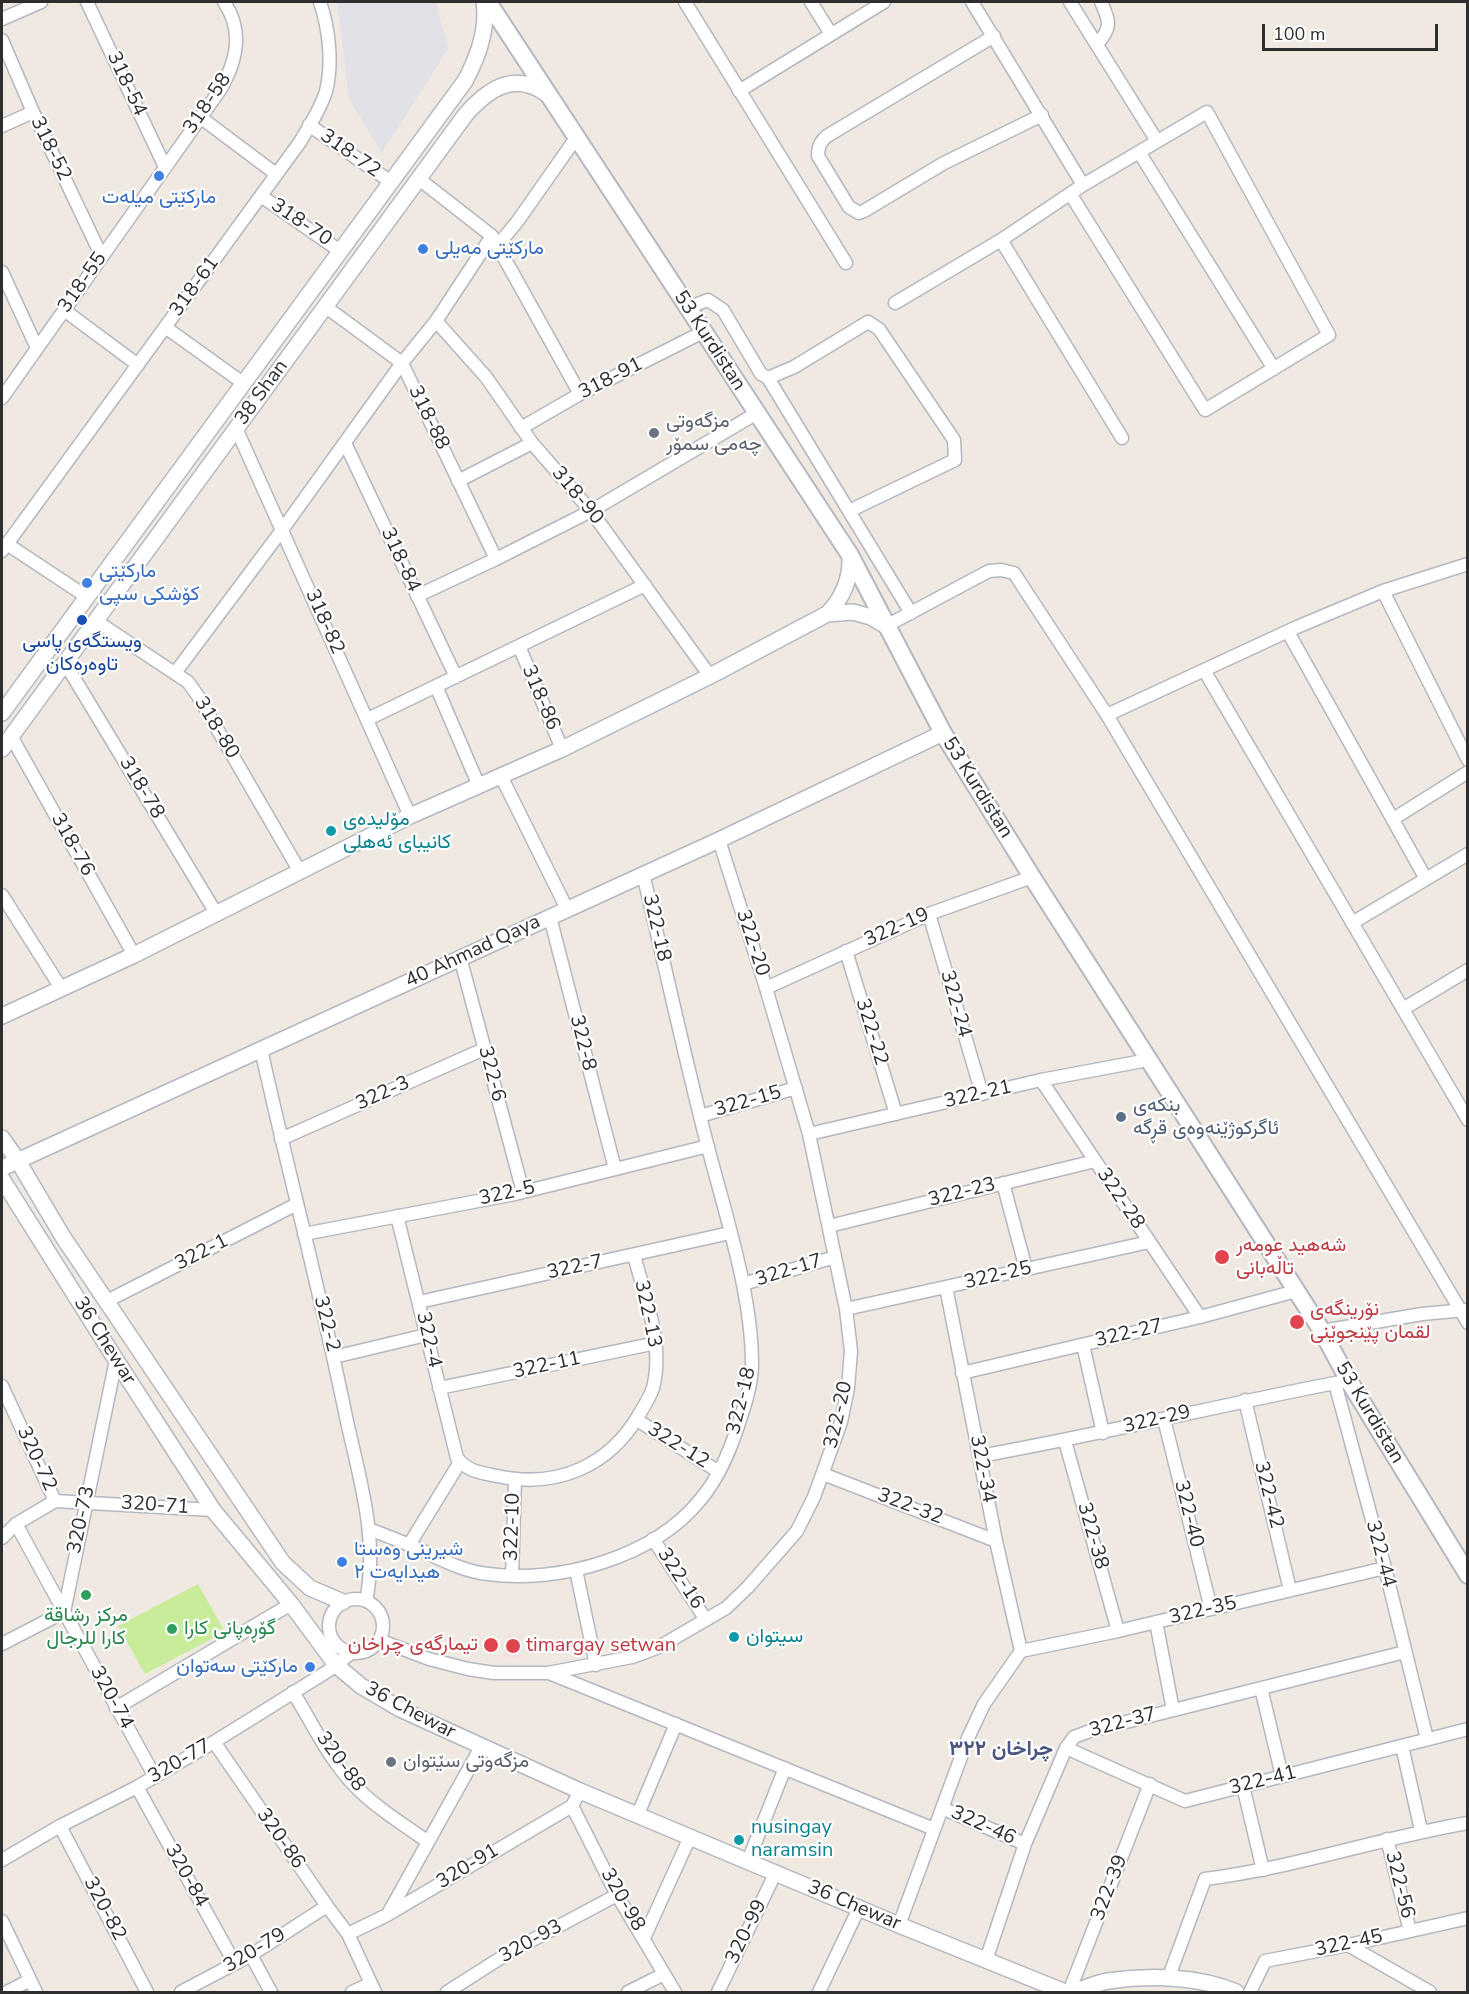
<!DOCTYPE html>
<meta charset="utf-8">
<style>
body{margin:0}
#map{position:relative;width:1469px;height:1994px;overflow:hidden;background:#efe9e1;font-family:"Nunito Sans",sans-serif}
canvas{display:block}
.frame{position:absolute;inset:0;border:3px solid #2e2e2e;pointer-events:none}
.scale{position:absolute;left:1262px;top:24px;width:176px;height:27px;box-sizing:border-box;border:3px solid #2e2e2e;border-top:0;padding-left:8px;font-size:18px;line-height:21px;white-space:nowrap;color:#2e2e2e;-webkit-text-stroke:4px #fff;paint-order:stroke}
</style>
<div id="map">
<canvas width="1469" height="1994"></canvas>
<div class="frame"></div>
<div class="scale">100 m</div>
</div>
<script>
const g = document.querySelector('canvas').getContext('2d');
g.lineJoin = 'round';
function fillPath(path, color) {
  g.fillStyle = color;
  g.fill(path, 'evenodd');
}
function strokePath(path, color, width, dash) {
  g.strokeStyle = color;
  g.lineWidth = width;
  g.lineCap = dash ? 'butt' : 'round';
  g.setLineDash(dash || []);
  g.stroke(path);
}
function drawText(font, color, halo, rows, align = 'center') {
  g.font = font + ' "Nunito Sans",Vazirmatn,sans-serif';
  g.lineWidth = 4.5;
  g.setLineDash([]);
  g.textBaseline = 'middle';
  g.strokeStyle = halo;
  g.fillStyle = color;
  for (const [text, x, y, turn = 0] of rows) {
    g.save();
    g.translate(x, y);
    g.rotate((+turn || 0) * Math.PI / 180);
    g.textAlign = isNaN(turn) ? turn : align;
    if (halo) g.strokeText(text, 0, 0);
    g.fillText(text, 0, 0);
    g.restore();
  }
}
const industrial = new Path2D(`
 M337,2h99l12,47 -66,104 -33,-54z`);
const medical = new Path2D(`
 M508,1634l14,2 -3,23 -15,-2z`);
const pitch = new Path2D(`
 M198,1584l27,48 -80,42 -27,-48z`);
const minor = new Path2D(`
 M87,2l78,165
 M685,2l161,261
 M811,2l20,32
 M972,2l111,183
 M1070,2l87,139
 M2,19l39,-17
 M994,36l-167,100c-7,6 -9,11 -9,20l31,51 10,6 5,-2 80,-48 98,-48
 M2,40l31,72 69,145
 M1097,44c15,-16 13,-23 4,-42
 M739,91l145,-89
 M200,117l76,57
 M309,125l82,57
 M2,126l31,-14
 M1139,152l135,217
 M261,196l79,55
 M492,236l88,158
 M1001,240l121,198
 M497,246l20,-24 59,-84
 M2,272l35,76
 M895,303l106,-63 82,-55 124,-73 122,223 -124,75 -134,-215
 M326,307l76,56 94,196
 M687,308l21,-8 15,10 38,64 7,4 26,-11 74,-45 11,7 75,111 1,20 -106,51
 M64,310l74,55
 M436,321l50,56 46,66 59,68 119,165
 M165,327l78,56
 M768,378l143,235
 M2,398l218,-308c17,-29 24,-59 4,-88
 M236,428l174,388
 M521,428l59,-34 123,-62
 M345,443l111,234
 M458,481l74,-38
 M7,544l80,53
 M2,551l298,-409c9,-16 21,-33 26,-51 7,-28 3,-62 -6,-89
 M1383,591l85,169
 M417,596l79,-37 95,-48 166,-98
 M96,621l92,61 10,14 101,174
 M886,626l103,-55 12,-1 13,3 93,142 361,608
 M1288,632l138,247
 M519,646l43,103
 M65,663l151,250
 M1204,670l264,450
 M175,673l107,-143 120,-167 34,-42 56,-85 -73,-57
 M436,686l43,100
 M1107,715l190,-88 86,-36 85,-27
 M368,719l277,-134
 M11,736l123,219
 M501,776l66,133
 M1393,819l75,-47
 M2,895l59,93
 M929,914l53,180
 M550,917l65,252
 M1352,923l116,-69
 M846,951l50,163
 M460,957l63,235
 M766,988l163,-74 103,-37
 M1403,1009l65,-39
 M261,1049c27,123 60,245 85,368 13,60 33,122 20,184
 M1041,1080l159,237
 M700,1116l96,-28
 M809,1134l232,-54 107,-20
 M281,1139l203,-90
 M1003,1183l23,86
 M397,1216l60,242c10,13 24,15 40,18 60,13 113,-10 143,-63 5,-8 10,-16 13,-25 11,-43 -7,-88 -18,-129l1,-4
 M829,1226l266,-65
 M304,1234l211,-40 193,-48
 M743,1284l92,-27
 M946,1287l50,254 25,110
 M107,1301l190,-97
 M419,1302l311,-69
 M846,1309l303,-67
 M1322,1331l100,-17 44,-4
 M1083,1345l20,88
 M334,1357l92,-22
 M962,1373l238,-56 96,-26
 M1349,1381l-14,2 50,185 42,171
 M2,1386l53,115
 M439,1388l217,-45
 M1245,1400l45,190
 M1164,1419l47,190
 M637,1420l82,52
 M1065,1441l53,190
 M980,1456c118,-21 236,-50 355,-73
 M823,1474l173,67
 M16,1524l139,253
 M369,1529c13,5 26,10 38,15 27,11 52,27 81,30 71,10 166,-17 212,-74 19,-22 30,-49 39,-77 6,-18 13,-39 13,-59 0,-72 -29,-157 -47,-228 -22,-87 -41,-174 -62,-262
 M2,1538l14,-14 39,-23 158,9
 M653,1539l53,81
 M409,1545l51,-83
 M576,1570l20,95
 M512,1576l3,-97
 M329 1626a27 27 0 1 1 54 0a27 27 0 1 1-54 0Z
 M1156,1622l17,88
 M379,1640l50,19 39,10 26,4h54l84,-16 27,-10 67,-39 22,-21 49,-56 17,-34 27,-75 7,-34 3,-37 -5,-42 -37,-175 -43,-146 -47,-148
 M2,1644l62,-32 52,-252
 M1021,1651l97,-20 267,-63
 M549,1673l385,156
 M1261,1688l21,88
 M293,1692c19,31 36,67 61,93 22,23 49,39 74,57
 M116,1708l175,-104
 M214,1742l113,164 21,28 27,58
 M1402,1746l19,84
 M1066,1748l119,53 283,-72
 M1243,1786l20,84
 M137,1787l98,177
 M572,1806l45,89 58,97
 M942,1808l83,36
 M638,1814l38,-90
 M60,1826l87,166
 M1387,1839l23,92
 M2,1860l58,-34 77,-39 77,-45 114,-71 23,-18
 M748,1861l37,-93
 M388,1914l93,-167
 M2,1921l34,71
 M899,1925l69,-187 16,-34 37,-53
 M348,1934l39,-19 185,-109 8,-15
 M644,1938l46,-101
 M1348,1945l82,47
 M251,1955l20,37
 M986,1960l39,-116 41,-96 8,-11 16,-6 315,-79
 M1168,1979l37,-100c89,-11 174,-41 263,-56
 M7,1992l23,-12
 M181,1992l70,-37 76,-49
 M352,1992l18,-8
 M447,1992l63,-40 107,-57
 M628,1992l36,-18
 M718,1992l58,-120
 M819,1992l40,-84
 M1069,1992l81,-208
 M1250,1992l15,-31 83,-16 120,-27`);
const tertiary = new Path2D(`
 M827,614c16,-16 24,-36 23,-59
 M2,713l463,-632c13,-24 23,-52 19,-79
 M2,749l464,-635c24,-27 50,-43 82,-19
 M2,1016l132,-61 276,-139 152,-67 148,-73 117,-62 26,-2 18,5 15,9
 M2,1138l16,23 45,76 220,326 27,25 33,14
 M2,1168l717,-328 224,-107
 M2,1179l114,181 97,150 78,94 45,61 25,21 39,23 180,82 319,134 166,67
 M1072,1992c12,-3 24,-9 36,-11 40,-6 91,-5 128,11`);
const secondary = new Path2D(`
 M488,2l362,553 93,178 89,144 290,454 27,50 119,194`);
const markers = [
 [159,176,6,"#3f7fe0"],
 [423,249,6,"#3f7fe0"],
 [654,433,6,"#6b7280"],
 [87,583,6,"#3f7fe0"],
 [82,620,6,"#1a4fb4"],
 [331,831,6,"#0f9aa8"],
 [1121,1117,6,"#5c6f8a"],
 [1222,1257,8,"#e0444e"],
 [1297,1322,8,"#e0444e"],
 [342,1562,6,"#3f7fe0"],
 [86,1595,6,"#2e9e5b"],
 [172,1629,6,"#2e9e5b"],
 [734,1637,6,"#0f9aa8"],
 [491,1645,8,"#e0444e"],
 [513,1646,8,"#e0444e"],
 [310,1667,6,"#3f7fe0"],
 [391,1762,6,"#6b7280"],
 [739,1840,6,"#0f9aa8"]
];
const streetNames = [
 ["318-54",126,84,65],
 ["318-58",208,104,-56],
 ["318-52",50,149,64],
 ["318-72",350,154,35],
 ["318-70",301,223,34],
 ["318-55",83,283,-55],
 ["318-61",195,287,-54],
 ["53 Kurdistan",709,341,57],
 ["318-91",611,379,-27],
 ["38 Shan",262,393,-54],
 ["318-88",428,418,64],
 ["318-90",577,496,50],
 ["318-84",400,560,65],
 ["318-82",324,622,66],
 ["318-86",540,698,67],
 ["318-80",216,728,59],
 ["318-78",141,788,59],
 ["53 Kurdistan",977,788,58],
 ["318-76",72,845,61],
 ["322-18",656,928,77],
 ["322-19",897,928,-24],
 ["322-20",752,943,72],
 ["40 Ahmad Qaya",473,952,-25],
 ["322-24",955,1004,74],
 ["322-22",871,1032,73],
 ["322-8",582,1043,76],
 ["322-6",491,1074,75],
 ["322-3",383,1094,-24],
 ["322-21",978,1095,-13],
 ["322-15",748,1102,-16],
 ["322-23",962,1193,-14],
 ["322-5",507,1194,-12],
 ["322-28",1120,1199,56],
 ["322-1",202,1253,-27],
 ["322-7",575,1268,-12],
 ["322-17",789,1271,-17],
 ["322-25",998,1276,-13],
 ["322-13",647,1314,78],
 ["322-2",326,1324,76],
 ["322-27",1129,1334,-13],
 ["322-4",428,1340,77],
 ["36 Chewar",104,1341,58],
 ["322-11",547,1366,-12],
 ["322-18",742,1401,-76],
 ["53 Kurdistan",1369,1413,59],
 ["322-20",839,1415,-77],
 ["322-29",1157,1420,-13],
 ["322-12",678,1446,32],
 ["320-72",36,1459,65],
 ["322-34",982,1469,79],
 ["322-42",1268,1495,76],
 ["320-71",155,1506,4],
 ["322-32",910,1507,21],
 ["322-40",1188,1514,76],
 ["320-73",82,1520,-78],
 ["322-10",513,1527,-88],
 ["322-38",1092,1536,74],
 ["322-44",1380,1554,75],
 ["322-16",680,1579,57],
 ["322-35",1203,1611,-13],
 ["320-74",111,1698,61],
 ["36 Chewar",410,1711,28],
 ["322-37",1123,1723,-15],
 ["320-77",180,1762,-30],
 ["320-88",340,1762,54],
 ["322-41",1263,1781,-14],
 ["322-46",983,1826,24],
 ["320-86",280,1839,55],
 ["320-91",468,1867,-31],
 ["320-84",186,1876,61],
 ["322-56",1399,1885,76],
 ["322-39",1110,1888,-69],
 ["320-98",622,1900,60],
 ["36 Chewar",854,1906,23],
 ["320-82",104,1909,62],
 ["320-99",747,1932,-64],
 ["320-93",531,1942,-29],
 ["322-45",1349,1944,-12],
 ["320-79",255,1951,-31]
];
const shopNames = [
 ["مارکێتی میلەت",159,198,"center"],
 ["مارکێتی مەیلی",435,249],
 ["مارکێتی",99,572],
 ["کۆشکی سپی",99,595],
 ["شیرینی وەستا",354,1550],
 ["هیدایەت ٢",354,1573],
 ["مارکێتی سەتوان",298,1667,"right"]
];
const worshipNames = [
 ["مزگەوتی",666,422],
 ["چەمی سمۆر",666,445],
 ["مزگەوتی سێتوان",403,1762]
];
const transitNames = [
 ["ویستگەی پاسی",82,642],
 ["تاوەرەکان",82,665]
];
const cultureNames = [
 ["مۆلیدەی",343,820],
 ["کانیبای ئەهلی",343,843],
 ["سيتوان",746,1637],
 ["nusingay",751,1828],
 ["naramsin",751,1851]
];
const serviceNames = [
 ["بنکەی",1133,1106],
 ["ئاگرکوژێنەوەی قڕگە",1133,1129]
];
const healthNames = [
 ["شەهید عومەر",1236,1246],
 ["تاڵەبانی",1236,1269],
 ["نۆرینگەی",1310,1310],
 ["لقمان پێنجوێنی",1310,1333],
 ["تیمارگەی چراخان",478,1645,"right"],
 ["timargay setwan",526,1646]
];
const leisureNames = [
 ["مركز رشاقة",86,1616],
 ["كارا للرجال",86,1639],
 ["گۆڕەپانی کارا",184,1629,"left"]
];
const neighbourhoodNames = [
 ["چراخان ٣٢٢",1001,1750]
];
fillPath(industrial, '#e3e1e8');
fillPath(medical, '#f5dfe0');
fillPath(pitch, '#c9ec9a');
strokePath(minor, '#b4b7c1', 15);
strokePath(tertiary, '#b4b7c1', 18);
strokePath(secondary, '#b4b7c1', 20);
strokePath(minor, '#fff', 12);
strokePath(tertiary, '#fff', 15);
strokePath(secondary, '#fff', 16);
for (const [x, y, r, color] of markers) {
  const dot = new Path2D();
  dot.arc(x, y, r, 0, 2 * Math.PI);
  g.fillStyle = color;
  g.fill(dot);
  strokePath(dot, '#fff', 2);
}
drawText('20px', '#2e2e2e', '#fff', streetNames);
drawText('20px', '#366cbe', '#fff', shopNames, 'left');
drawText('20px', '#5b616d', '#fff', worshipNames, 'left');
drawText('20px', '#164399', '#fff', transitNames);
drawText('20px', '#0d838f', '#fff', cultureNames, 'left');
drawText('20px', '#4e5e75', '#fff', serviceNames, 'left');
drawText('20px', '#be3a42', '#fff', healthNames, 'left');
drawText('20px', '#27864d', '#fff', leisureNames);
drawText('bold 21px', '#4d5680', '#fff', neighbourhoodNames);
</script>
